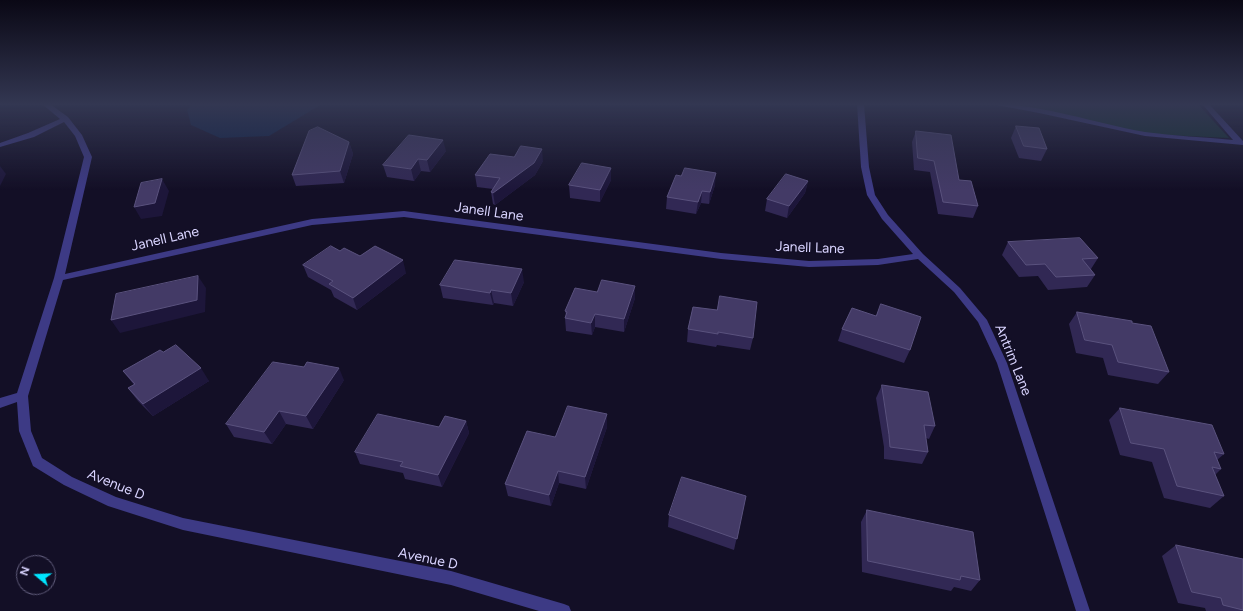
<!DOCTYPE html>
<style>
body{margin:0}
#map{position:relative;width:1243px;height:611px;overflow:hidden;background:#130f26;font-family:Figtree,sans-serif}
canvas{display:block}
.north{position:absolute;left:16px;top:555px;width:40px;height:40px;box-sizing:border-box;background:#130f26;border:1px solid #625e7d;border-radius:50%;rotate:289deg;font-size:11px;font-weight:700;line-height:16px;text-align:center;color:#d9d4ff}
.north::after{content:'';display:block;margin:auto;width:14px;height:18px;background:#00e5ff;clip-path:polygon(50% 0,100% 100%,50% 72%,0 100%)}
</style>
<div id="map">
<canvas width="1243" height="611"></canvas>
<div class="north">N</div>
</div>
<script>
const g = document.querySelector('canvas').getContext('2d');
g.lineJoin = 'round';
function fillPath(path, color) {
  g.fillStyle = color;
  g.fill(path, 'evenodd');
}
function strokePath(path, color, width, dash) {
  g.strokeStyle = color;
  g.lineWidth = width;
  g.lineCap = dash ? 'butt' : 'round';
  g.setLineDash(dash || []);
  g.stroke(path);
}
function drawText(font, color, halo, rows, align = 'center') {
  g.font = font + ' Figtree,sans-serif';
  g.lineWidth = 3;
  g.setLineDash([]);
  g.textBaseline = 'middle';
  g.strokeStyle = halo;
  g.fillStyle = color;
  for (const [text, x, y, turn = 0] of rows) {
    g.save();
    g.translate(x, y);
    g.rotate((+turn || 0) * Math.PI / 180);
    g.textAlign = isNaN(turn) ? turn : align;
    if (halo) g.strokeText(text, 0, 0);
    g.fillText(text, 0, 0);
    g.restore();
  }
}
const green = new Path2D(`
 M994,104h204l31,34 -84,-4 -106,-23z`);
const water = new Path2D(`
 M193,104h129l-53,32 -49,2 -29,-13 -4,-15z`);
const street = new Path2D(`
 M42,104h8l18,13 14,18 10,22 -27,117 247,-55 92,-8 317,42 88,8 69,-2 35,-5 -31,-35 -15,-24 -6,-28 -4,-63h7l5,63 6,28 13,20 35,39 37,34 27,32 20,43 83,248h-14l-79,-248 -19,-41 -24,-30 -36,-33 -40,6 -69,2 -88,-8 -317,-42 -92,8 -249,55 -35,116 3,35 11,27 30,19 44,20 67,21 268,53 113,33 5,2 2,5h-32l-88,-26 -268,-55 -75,-24 -44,-21 -31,-19 -14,-35 -2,-29 -17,6v-10l17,-5 37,-115 30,-121 -9,-21 -11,-14 -30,15 -34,10v-4l28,-10 32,-14z
 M991,104c52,0 102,19 154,28 29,4 59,5 88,8l-31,-36h7l34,37v4l-98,-9 -106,-23z`);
const wall = new Path2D(`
 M1016,126l31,23 -6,12 -22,-3 -8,-20z
 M916,131l43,49 19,26 -5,12 -35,-4 -8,-42 -16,-2 -2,-28z
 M349,142l4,12 -9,29 -48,3 -4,-11z
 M446,151l-16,21 -9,-1 -7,10 -27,-4 -4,-12z
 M543,161l-8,14 -40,30 -2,-1 -2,-12 2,-3 -16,-2 -2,-12z
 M681,176l34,9 -6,19 -8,-1 -5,11 -30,-5 1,-12z
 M611,180l-11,22 -30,-4 -1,-13z
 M808,181l-3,12 -18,25 -22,-7 2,-12z
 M1008,242l90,16 -7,11 4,6 -8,12 -39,3 -10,-14 -19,1 -17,-22z
 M340,251l20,5 46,17 -49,37 -23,-13 -3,-7 -23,-13 -5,-12z
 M524,282l-11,24 -19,-3 -1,2 -50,-7 -3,-13z
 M635,298l-11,34 -29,-5 -3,8 -26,-4 -1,-13 1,-3 -1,-4z
 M693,307l60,31 -3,12 -33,-5 -1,2 -29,-5 1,-13z
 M1077,312l55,11 37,49 -11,12 -50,-9 -5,-17 -27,-5 -7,-29z
 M876,316l34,34 -6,13 -66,-22 4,-12z
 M163,352l46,29 -56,35 -15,-15 -10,-13 6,-3 -11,-14z
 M344,380l-31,49 -27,-5 -14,20 -38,-7 -8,-13z
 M882,385l53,41 -6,13 -3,-1 2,14 -6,12 -38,-5v-12l-8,-49z
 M1120,408l104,46 -7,6 4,9 -6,6 9,21 -14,12 -46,-10 -12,-36 -32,-7 -11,-35z
 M466,421l3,12 -27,54 -37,-8 -2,-6 -43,-9 -5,-12 84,-25z
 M607,427l-21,62 -27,-6 -8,23 -43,-10 -3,-12 50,-47z
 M746,496l-12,54 -66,-23 1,-12z
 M867,510l113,70 -9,11 -17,-4 -3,4 -89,-19 -1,-50z
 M1176,545l67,14v52h-37l-1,-3 -27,-5 -16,-47z`);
const shadedWall = new Path2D(`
 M443,140l3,11 -16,21 -3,-12z
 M349,142l4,12 -9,29 -4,-12z
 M542,149l1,12 -8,14 -40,30 -2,-12z
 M418,159l3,12 -7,10 -3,-12z
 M0,166l6,8 -6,12z
 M611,168v12l-11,22v-12z
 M716,173l-1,12 -6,19 1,-12z
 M162,179l7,12 -7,25 -21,3 -7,-12z
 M808,181l-3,12 -18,25 2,-12z
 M702,191l-1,12 -5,11 2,-12z
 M403,260l3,13 -49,37 -4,-12z
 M522,269l2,13 -11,24 -2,-13z
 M198,276l8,12 -1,24 -85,21 -9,-13z
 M635,286v12l-11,34v-13z
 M491,290l3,13 -1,2 -3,-12z
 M595,314v13l-3,8 -1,-12z
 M201,368l8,13 -56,35 -10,-12z
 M339,368l5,12 -31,49 -7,-13z
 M279,411l7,13 -14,20 -8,-12z
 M607,414v13l-21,62 -1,-12z
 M466,421l3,12 -27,54 -4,-12z
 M558,471l1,12 -8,23 -2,-11z`);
const building = new Path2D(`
 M1016,126l23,2 8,21 -23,-3z
 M318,127l31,15 -9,29 -48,4 17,-44z
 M916,131l35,4 8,45 12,1 7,25 -35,-4 -9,-41 -16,-3z
 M409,135l34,5 -16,20 -9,-1 -7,10 -28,-4z
 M521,146l21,3 -8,14 -41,30 -2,-1 9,-14 -25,-3 15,-21 24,3z
 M582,163l29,5 -11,22 -31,-5z
 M685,168l31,5 -6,19 -8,-1 -4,11 -31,-5 9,-22 5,1z
 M786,174l22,7 -19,25 -22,-7z
 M162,179l-7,24 -21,4 7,-24z
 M1080,238l18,20 -16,1 13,16 -39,2 -11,-13 -19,1 -18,-23z
 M331,246l9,5 4,-3 16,8 15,-10 28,14 -50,38 -24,-14 4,-3 -30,-16z
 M455,260l67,9 -11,24 -20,-3 -1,3 -50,-8z
 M198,276l-1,24 -86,20 5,-26z
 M602,280l33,6 -11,33 -29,-5 -4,9 -26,-5 2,-6 -2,-1 10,-23 22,4z
 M720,296l37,6 -4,36 -35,-6v2l-30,-5 5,-22 24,3z
 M881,304l40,13 -11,33 -68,-21 10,-21 24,8z
 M1077,312l55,9v2l19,3 18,46 -51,-10 -6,-17 -27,-5z
 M176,345l25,23 -58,36 -15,-16 7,-4 -12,-13 37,-21 3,2z
 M273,362l31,5 3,-5 32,6 -33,48 -27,-5 -15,21 -38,-8z
 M882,385l46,7 7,34 -11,-1 4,27 -38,-5 -1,-12z
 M568,406l39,8 -22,63 -27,-6 -9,24 -44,-11 22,-53 28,6z
 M1120,408l92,17 12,29 -10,-2 7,17 -9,-2 12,29 -47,-10 -13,-37 -33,-6z
 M378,414l61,13 6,-11 21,5 -28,54 -38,-9 3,-4 -48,-10z
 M682,477l64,19 -9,43 -68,-24z
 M867,510l106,22 7,48 -19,-4 -1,4 -92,-19z
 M1176,545l67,14v51l-20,-5 -2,-7 -29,-6z`);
const streetNames = [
 ["Janell Lane",489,212,8],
 ["Janell Lane",165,239,-13],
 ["Janell Lane",810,248,2],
 ["Antrim Lane",1013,360,68],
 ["Avenue D",116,485,22],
 ["Avenue D",428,559,12]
];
fillPath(green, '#12302f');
fillPath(water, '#0c2248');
fillPath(street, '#3d3a85');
fillPath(wall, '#312854');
fillPath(shadedWall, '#1d163a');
fillPath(building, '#433a66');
strokePath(building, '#5a527e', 1);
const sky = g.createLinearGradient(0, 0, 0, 190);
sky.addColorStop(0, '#0a0815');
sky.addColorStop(0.55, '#333752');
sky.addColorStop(1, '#33375200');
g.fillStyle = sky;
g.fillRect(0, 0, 1243, 190);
drawText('14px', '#d9d4ff', '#130f26', streetNames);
</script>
